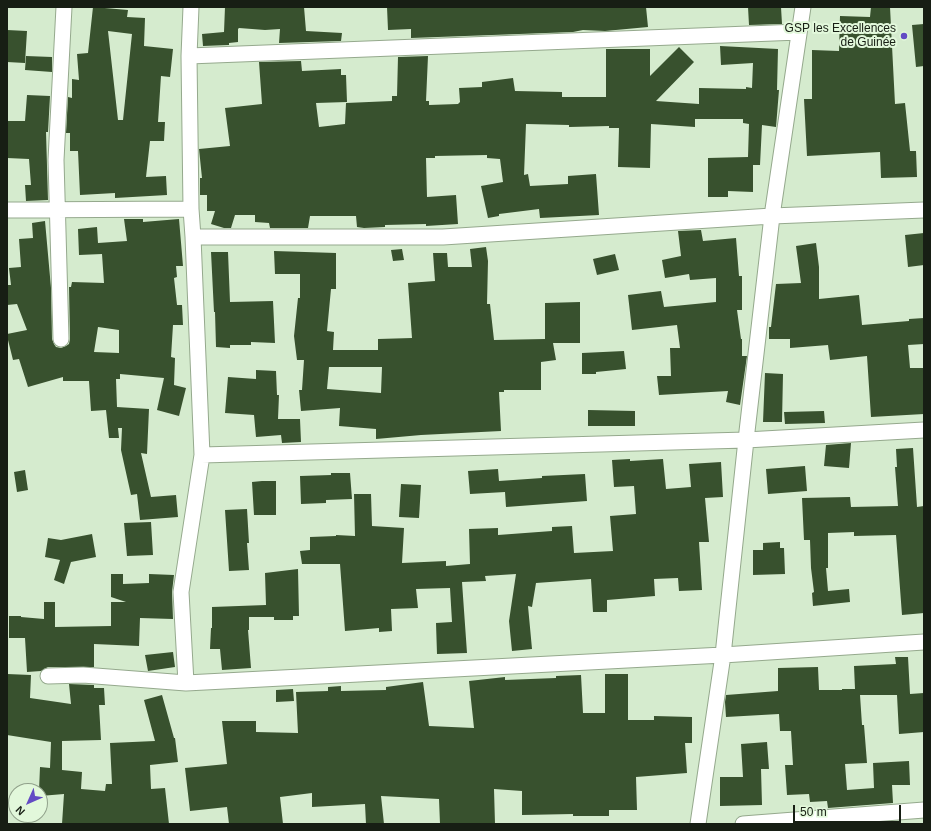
<!DOCTYPE html>
<meta charset="utf-8">
<style>
body{margin:0}
#map{position:relative;width:931px;height:831px;overflow:hidden;background:#d5ebce;font-family:Arial,sans-serif}
canvas{display:block}
.frame{position:absolute;inset:0;border:8px solid #171e14;pointer-events:none}
.north{position:absolute;left:8px;top:783px;width:40px;height:40px;box-sizing:border-box;background:#e2f8db;border:1px solid #91a18b;border-radius:50%;rotate:225deg;font-size:11px;font-weight:700;line-height:16px;text-align:center;color:#171e14}
.north::after{content:'';display:block;margin:auto;width:14px;height:18px;background:#634bc4;clip-path:polygon(50% 0,100% 100%,50% 72%,0 100%)}
.scale{position:absolute;left:793px;top:805px;width:108px;height:18px;box-sizing:border-box;border:2px solid #171e14;border-top:0;padding-left:5px;font-size:12px;line-height:14px;white-space:nowrap;color:#171e14;-webkit-text-stroke:3px #e2f8db;paint-order:stroke}
</style>
<div id="map">
<canvas width="931" height="831"></canvas>
<div class="frame"></div>
<div class="north">N</div>
<div class="scale">50 m</div>
</div>
<script>
const g = document.querySelector('canvas').getContext('2d');
g.lineJoin = 'round';
function fillPath(path, color) {
  g.fillStyle = color;
  g.fill(path, 'evenodd');
}
function strokePath(path, color, width, dash) {
  g.strokeStyle = color;
  g.lineWidth = width;
  g.lineCap = dash ? 'butt' : 'round';
  g.setLineDash(dash || []);
  g.stroke(path);
}
function drawText(font, color, halo, rows, align = 'center') {
  g.font = font + ' Arial,sans-serif';
  g.lineWidth = 4;
  g.setLineDash([]);
  g.textBaseline = 'middle';
  g.strokeStyle = halo;
  g.fillStyle = color;
  for (const [text, x, y, turn = 0] of rows) {
    g.save();
    g.translate(x, y);
    g.rotate((+turn || 0) * Math.PI / 180);
    g.textAlign = isNaN(turn) ? turn : align;
    if (halo) g.strokeText(text, 0, 0);
    g.fillText(text, 0, 0);
    g.restore();
  }
}
const building = new Path2D(`
 M93,7l35,3 -1,7 18,1 -1,28 29,3 -3,28 -9,-1 -3,46h7l-1,19h-14l-4,36 20,-1 1,19 -52,3v-5l-35,2 -2,-44h-8v-18h-4l2,-36 4,1v-19l7,1 -2,-26 11,-1zM108,31l24,3 -9,86h-5z
 M225,7l33,1 46,-1 2,24 36,2 -1,8 -62,2 1,-14 -15,1 -26,-2 -1,1v13l-9,1v2l-26,1 -1,-12 22,-2z
 M387,7h259l2,20 -43,4 -22,-1 -10,2 -162,6v-9l-23,1z
 M748,7h33l1,17 -33,1z
 M871,7h19l5,97 10,-1 5,48h6l1,26 -36,1 -1,-26 -73,4 -3,-57h8v-49l27,1 1,-35 30,1z
 M924,24v42l-8,1 -4,-42z
 M7,30l20,1 -2,32 -18,-1z
 M720,46l58,3 -1,41h2l-3,37 -14,-2 -2,40h-7v27l-25,-1v6h-20v-39l40,-1 1,-33 -6,-1v-4h-48v8l-44,-3 -1,44 -32,-1 1,-39h-10v-2l-40,1v-2l-43,-1 -2,51 4,-1 2,12 38,-2v-8l28,-2 3,41 -59,3 -1,-9 -40,5v2l-11,2 -7,-32 22,-4 -3,-23 -13,-1v-3l-52,1v2h-9l1,39 29,-2 2,29 -32,2v-2l-41,1v2l-21,1 -7,-1 -1,-11h-46l-2,12h-38l-1,-5 -14,-1v-7h-20l-4,13h-7l-13,-4 4,-13h-8v-16h-7v-17h2l-3,-29 31,-3 -5,-38 37,-4 -3,-42 42,-1 1,10 39,-2v6h5l1,27 -31,1 3,24 26,-3 1,-21 46,-2v-5h5l1,-39 30,-1 -2,45h3v4l29,-1 2,-2 -1,-14 23,-1v-5l31,-4 2,13 47,1v5h44v-48h44v27l29,-29 15,15 -38,39 43,3v-16l47,1v-2l6,1 1,-25 -32,2z
 M26,56l26,1v15l-27,-2z
 M27,95l23,1 -2,36h-2l2,68 -22,1 -1,-16h6l-2,-26 -22,-1v-37h18z
 M124,219h19v3l36,-3 4,47h-7l1,11 -3,1 3,27h5l1,20h-10l-2,32 4,1 -1,27 12,3 -7,28 -22,-6 7,-32 -44,-4v5h-4l1,28 32,2 -2,45 -6,-1 10,44 25,-2 2,22 -38,3 -3,-26 -6,1 -10,-45 1,-22h-4l1,10h-10l-3,-28 -15,1 -2,-30h-26v-4l-35,10 -9,-28 -6,1 -6,-24v-2l20,-4 -10,-26 -10,1v-20h4l-2,-17 12,-1 -2,-28 14,-1 -1,-15 13,-2 6,67 1,51 2,5 2,3 5,1 5,-2 3,-2 1,-5 -1,-52h2l1,-5 32,1 -2,-29 -23,1 -1,-26 19,-2 1,16 29,-2zM98,327l21,3v23l-25,-1z
 M701,230l2,11 33,-3 3,38h3v34h-5l4,29h1v17h5l-7,49 -14,-3 2,-11 -69,4 -2,-19h14l-1,-28h10l-3,-23 -45,5 -4,-35 33,-4 3,16 52,-5v-24l-26,2 -1,-6 -24,4 -3,-18 19,-4 -3,-25z
 M924,233v32l-16,2 -3,-32z
 M816,243l3,24v32l40,-4 3,30 47,-4v-2l15,-1v26l-16,1 2,23h14v46l-53,3 -4,-61 -37,4 -2,-15 -38,3v-9h-21v-12h2l5,-43 25,-1 -5,-37z
 M486,247l2,14 -1,43h3l4,36 51,-1v-36l35,-1v41h-27l3,17 -15,2v28h-37v2h-5l2,39 -80,4 -45,4v-10l-37,-3 1,-18 -39,3 -2,-21h3l2,-30h-7l-3,-24 4,-38h2v-24h-25l-1,-23 62,2v36h-5l-4,42 7,1 -1,18h45v-11l34,-1 -4,-55 27,-2 -2,-28h14l1,14h24l-2,-18zM329,367h53l-1,26 -54,-4z
 M402,249l2,11 -11,1 -2,-11z
 M211,252h17l2,50 43,-1 2,42 -24,-1v3h-21v3l-14,-1 -1,-35h-1z
 M615,254l4,16 -22,5 -4,-16z
 M624,351l2,18 -30,3v2h-14v-21z
 M256,370l20,1 1,24h2l-1,24h22l1,23 -19,1 -1,-8 -25,2 -2,-22 -29,-2 3,-36 28,2z
 M765,373l18,1 -1,48h-19z
 M588,410l47,1v15h-47z
 M824,411l1,12 -40,1 -1,-12z
 M851,443l-2,25 -25,-2 2,-21z
 M913,448l4,59 7,-1v107l-22,2 -6,-80 -42,1v-4l-26,1v35h-2l2,23 21,-2 1,13 -37,4 -1,-13 2,-1 -3,-24 -1,-28h-6l-2,-42 48,-1 1,10 47,-1 -3,-39h2l-1,-18z
 M630,459v2l33,-2 3,30 25,-2 -2,-23 32,-2 2,35 -18,1 4,44h-10l3,48 -23,1 -1,-13 -24,1 1,17 -48,4v12h-14l-2,-33 -55,4 -4,24 -4,-1 4,43 -20,2 -3,-30 7,-47 -31,2 1,5 -24,1 5,71 -30,1 -1,-31 16,-1 -2,-34 -34,1 2,19 -27,1 1,22 -13,1v-4l-34,3 -5,-67h-38l-2,-13 10,-1v-13l26,-1v-1l19,1 -1,-42h17l1,32 32,2 -2,35 44,-2v5l24,-2 -1,-35 29,-1v7l54,-4v-4l20,-1 2,27 39,-2 -3,-35 26,-2 -2,-28 -20,1 -2,-27z
 M805,466l2,25 -39,3 -2,-25z
 M498,469l1,12 43,-3v-2l43,-2 2,27 -81,6 -1,-15 -35,2 -2,-23z
 M25,470l3,20 -11,2 -3,-20z
 M331,473h19l2,26 -26,1v3l-25,1 -1,-28 31,-1z
 M262,481h14v34h-22l-2,-33z
 M401,484l20,1 -2,33 -20,-1z
 M247,509l2,34h-2l2,27 -20,1 -4,-61z
 M151,522l2,33 -26,1 -3,-33z
 M92,534l4,23 -25,5 -7,22 -10,-4 6,-20 -15,-3 3,-19 13,2z
 M780,542v6h4l1,26 -32,1v-25h10v-7z
 M298,569l1,47h-6v4h-19v-3h-25v13h-1l3,38 -29,2 -2,-21h-10l1,-21h1v-21l54,-2 -1,-32z
 M111,574h12v10l26,-1v-9l25,1 -2,17 1,27 -33,-1 -1,28 -45,-2v23h-46l-7,4 -14,1 -2,-34h-16v-22h12v1l23,2v-17h11v25l56,-1v-24h15l-15,-5z
 M173,652l2,15 -27,4 -3,-16z
 M895,657h13l2,37 14,-1v39l-25,2 -2,-39h-37l2,30h2l3,38 -22,1 2,26 27,-2 -1,-25 36,-2 1,24h-18l1,18 -65,5 -1,-7 -17,1 -1,-8 -22,1 -2,-30h8l-2,-34h-11l-1,-17 -53,3 -1,-15 1,-7 52,-4v-23l40,-1 1,23h23v-1h13l-1,-23 42,-2z
 M7,674l24,1 -1,23 41,6 -2,-20 25,1v3h10l1,17h-6l2,35 -39,1v29l20,2 -1,17 24,2 1,-7h6l-2,-41 45,-2 -11,-41 18,-5 12,43h1l3,24 -28,3 1,24 14,-1 4,36h-107l2,-30 -24,2 -1,-5 1,-24 10,1 1,-26 -44,-7z
 M605,674h23v46h26v-4l38,1v26h-7l2,30 -51,4 1,33h-28v6h-36v-2l-51,1v-24l-28,-2 1,35h-55l-1,-25 -58,-3 3,28h-18l-1,-20 -53,3v-14l-32,4 3,27h-54l-2,-17 -37,4 -5,-43 42,-4 -5,-43h34v11l42,1 -2,-41 32,-1v-4l13,-1v5l45,-1v-3l37,-5 6,44 45,2 -5,-47 36,-4v3l51,-2v-2l25,-1 2,38h22z
 M293,689l1,12 -18,1v-12z
 M767,742l2,27h-8l1,36 -42,1v-29h23l-2,-33z`);
const minor = new Path2D(`
 M189,56l610,-24
 M7,210l184,-1
 M193,237h250l329,-21 152,-6
 M61,339l-5,-179 8,-153
 M202,455l544,-15 178,-10
 M48,676l35,-1 103,8 537,-28 201,-13
 M186,683l-5,-91 21,-137 -9,-218 -2,-28 -2,-153 2,-49
 M698,824l25,-169 23,-215 26,-224 31,-209
 M743,824l181,-14`);
const markers = [
 [904,36,4,"#634bc4"]
];
const poiNames = [
 ["GSP les Excellences",896,29],
 ["de Guinée",896,43]
];
fillPath(building, '#38512e');
strokePath(minor, '#95a98d', 17);
strokePath(minor, '#fff', 15);
for (const [x, y, r, color] of markers) {
  const dot = new Path2D();
  dot.arc(x, y, r, 0, 2 * Math.PI);
  g.fillStyle = color;
  g.fill(dot);
  strokePath(dot, '#e2f8db', 1.5);
}
drawText('12px', '#171e14', '#e2f8db', poiNames, 'right');
</script>
